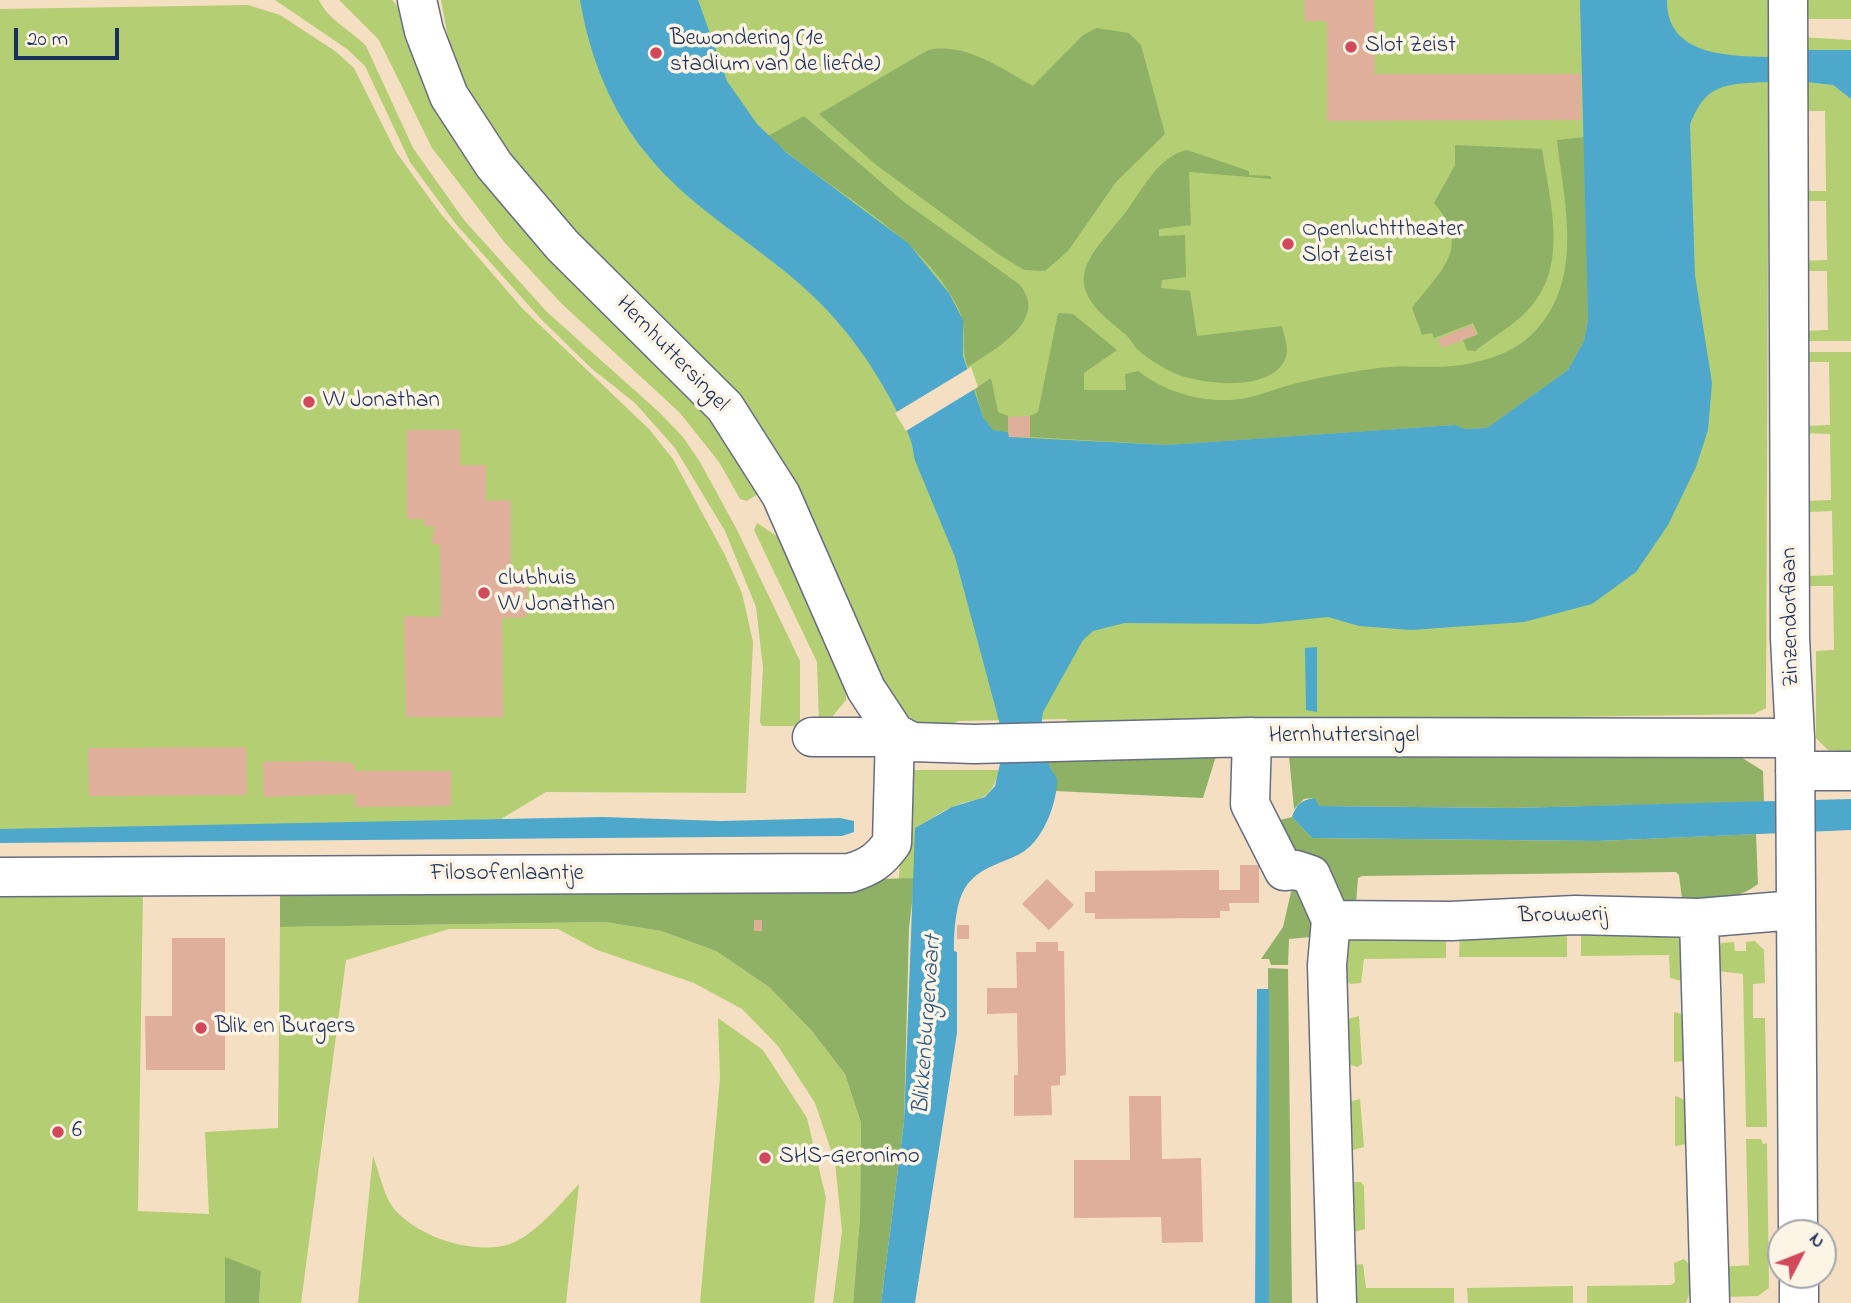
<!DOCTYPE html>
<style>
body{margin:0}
#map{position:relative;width:1851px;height:1303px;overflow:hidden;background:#f5dfc2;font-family:"Indie Flower",sans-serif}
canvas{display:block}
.north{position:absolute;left:1767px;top:1219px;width:70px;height:70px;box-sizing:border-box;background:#fcf5e5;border:2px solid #a2a6af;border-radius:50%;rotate:48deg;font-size:19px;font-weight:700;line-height:28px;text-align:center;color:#1b2f5e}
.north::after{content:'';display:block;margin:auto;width:24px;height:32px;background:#d1495b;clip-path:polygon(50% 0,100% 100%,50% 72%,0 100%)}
.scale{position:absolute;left:14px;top:28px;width:105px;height:32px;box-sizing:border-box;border:4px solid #1b2f5e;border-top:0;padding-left:9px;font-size:21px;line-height:24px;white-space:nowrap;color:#1b2f5e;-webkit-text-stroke:5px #fcf5e5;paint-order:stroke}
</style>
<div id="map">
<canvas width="1851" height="1303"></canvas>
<div class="north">N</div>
<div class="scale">20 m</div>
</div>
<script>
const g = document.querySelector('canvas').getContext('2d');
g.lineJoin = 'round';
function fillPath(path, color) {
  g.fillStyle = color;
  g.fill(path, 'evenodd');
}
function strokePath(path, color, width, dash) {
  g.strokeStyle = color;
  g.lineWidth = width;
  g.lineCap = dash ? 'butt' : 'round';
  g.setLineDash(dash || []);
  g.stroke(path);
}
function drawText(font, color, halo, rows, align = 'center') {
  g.font = font + ' "Indie Flower",sans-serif';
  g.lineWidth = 7;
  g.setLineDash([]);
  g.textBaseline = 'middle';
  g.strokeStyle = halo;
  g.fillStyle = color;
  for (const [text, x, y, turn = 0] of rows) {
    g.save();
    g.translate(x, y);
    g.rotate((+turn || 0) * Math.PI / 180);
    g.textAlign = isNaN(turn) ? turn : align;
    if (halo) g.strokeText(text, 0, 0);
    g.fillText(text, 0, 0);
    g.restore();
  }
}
const green = new Path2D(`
 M275,0h44c9,20 32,30 47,46l47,102 51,72 83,92 112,100 24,25 17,25 36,66 64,133v63l-3,2h-35l-2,-4 3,-54 -7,-61 -31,-76 -50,-83 -40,-45 -44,-35 -50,-49 -86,-96 -45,-61 -45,-96 -18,-17z
 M339,0h53l4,4 15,34 292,367 55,89 -11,7 -7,-2 -21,-37 -39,-49 -118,-109 -57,-61 -73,-95 -53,-108z
 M441,0h1328l-3,708 -12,6 -689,11 2,-6 -109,2c-30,19 -50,-3 -68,-25l-105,-222 -215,-244 -81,-98 -36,-68z
 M1799,0h52v19h-55z
 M248,5l32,10 55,36 19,17 42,84 45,62 81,94 127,121 24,30 52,96 17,38 11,49 -7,151 -200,-1 -45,27 -501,20v-830z
 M1801,37l50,3v10h-54z
 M1796,81l37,4 18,14v242h-48v-10l25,-1 -1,-59h-25v-10l25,-1 -1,-59h-25l-1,-10h26l-1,-80h-25z
 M1804,352h47v400l-23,-2 -12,-12v-87l18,-1 -1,-64h-25l-1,-10 26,-1 -1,-64 -25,1 -1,-11 25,-1 -1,-66 -25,-1v-7l25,-1 -1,-63h-25z
 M757,523l23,15 66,149v13l-18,22 -9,2 -2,-62 -63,-132z
 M913,770h86c-9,36 -23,26 -49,38 -12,5 -23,14 -35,20v50l-16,1 2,-85z
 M143,890l-5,321 71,3 -4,-82 73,-4 2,-201 325,-5 56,9 55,20 53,36 42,43 34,44 16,49 -1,94 -7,86h-20l9,-72 -7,-69 -20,-59 -37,-57 -36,-37 -48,-26 -97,-33 -39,-21h-109l-103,31 -45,343h-42l2,-32 -36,-13v45h-225v-412z
 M1567,930v27h-108l1,-26z
 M1581,931l98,5 3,3 3,38 -4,4 -11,-3 -1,-23 -88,1z
 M1446,932v26l-82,1 -3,24 -11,1 -5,-4v-31l7,-11z
 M1755,941l9,9 1,33 -12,1v34h12l2,109h-21l-3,-153 -25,-3 -1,-17 4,-11 13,-1 1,9h11v-9z
 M1674,1012l11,3v46l-11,1z
 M1359,1016l3,48 -5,3 -9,-3 -1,-45z
 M718,1018l45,32 44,68 19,80 -12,105h-114l20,-225z
 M1675,1096l13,5 -2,43 -11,2z
 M1360,1099l4,48 -11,3 -4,-3v-45z
 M1746,1139h15l2,5 4,-1 2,145 -11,8 -33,1 -2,-30 26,-2z
 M373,1156c6,15 10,37 19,50 22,30 82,50 118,38 25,-9 51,-41 69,-60l-13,119h-208z
 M1354,1182h7l3,4 1,43 -11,3 -4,-47z
 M1684,1259l6,6v27l-4,11h-99v-17l84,-1 4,-3 -1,-19z
 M1363,1264l3,24h88v15h-103l3,-38z
 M1573,1286v17h-105l-1,-15z`);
const forest = new Path2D(`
 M1096,28l33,5 12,12 24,89 -49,48 -48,69 -23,20 -21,-1 -26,-16 -123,-90 -56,-50 109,-64c38,-8 72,18 105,36l49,-50z
 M804,116l100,86 115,82c32,36 -26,66 -51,83 -8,-18 0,-38 -9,-57 -35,-76 -131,-119 -191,-174z
 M1585,137l3,183 -4,21 -16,29 -81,58 -22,1 -10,-4 -287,20 -138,-8v-21l8,-4 20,-99 15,1 44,36 -33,23v17h42l-1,-16 13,-3c25,19 56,30 89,29 20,0 37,-7 56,-13 28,-8 59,-14 89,-18 33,-6 68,2 100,-6 26,-6 47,-14 65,-34 47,-52 27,-126 20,-189z
 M1455,145l87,4c8,54 28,118 -15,162 -14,15 -36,27 -52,40l-8,-1 -4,-10 15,-6 -5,-11 -39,15 -2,-5 -10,2 -10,-27c28,-37 61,-60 22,-105l21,-38z
 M1187,150l62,21v4l21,1 2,3 -83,-7 2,53 -32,4v7l26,-1 1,42 -24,3 -1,8 29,3 7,45 85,-10c2,9 7,22 4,31 -12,36 -85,28 -112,16 -12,-6 -26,-14 -36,-23 -5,-5 -8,-12 -13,-16 -18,-15 -48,-36 -40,-64 6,-20 27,-40 40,-57 16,-21 33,-57 62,-63z
 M991,378l7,34 10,4v16l-15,-2 -10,-13 -8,-28z
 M1736,754l27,17 1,31 -252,6 -192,-2 -7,-8 -9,1 -10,10 -5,-53z
 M1216,756l-13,42 -148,-7v-14l-9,-19z
 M1292,817l20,21 286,3 158,-7 2,50c-23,18 -48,14 -76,15l-3,-24 -3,-3 -314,4 -4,2 -2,25 -27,-1 -32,-38 -21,-43z
 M915,878l-6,50 -5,194 -23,181h-28l7,-86 1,-94 -16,-49 -34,-44 -42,-43 -53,-36 -55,-20 -56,-9 -325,5v-32z
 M1294,879l20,11 -3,47 -22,2 -1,26h-17l-2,-6h-8l22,-32z
 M1268,968l20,1 4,334h-23z
 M225,1257l36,14 -2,32h-34z`);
const water = new Path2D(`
 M580,0h118l29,81 30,43 30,29 121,90 41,50 14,27v36l20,61 10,13 15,2 1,5 158,8 288,-20 10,4 22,-1 81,-58 16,-29 4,-21 -8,-320h87c-1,56 62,56 102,57v25c-42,2 -63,0 -79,43l5,150 17,108 -4,47 -12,37 -28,58 -32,47 -44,32 -68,18 -113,8 -52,-4 -31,-9 -69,7 -134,-1 -32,8 -10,9 -40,72c-4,21 2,51 14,66 1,21 -12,60 -34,74 -20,12 -44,14 -58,36 -10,17 -11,44 -11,63l3,1v81l-42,270h-34l23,-181 11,-294 37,-21 33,-10 10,-11 6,-27 -2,-38 -44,-164 -41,-99c-1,-22 -13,-38 -23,-58 -27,-50 -59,-90 -103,-126 -46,-38 -100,-70 -138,-116 -39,-46 -60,-100 -70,-158z
 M1797,50h54v49l-18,-14 -37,-4z
 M1317,647v65l-11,-2 -1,-62z
 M1314,798l6,8 192,2 339,-9v31l-253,11 -286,-3 -20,-21c4,-12 9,-17 22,-19z
 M603,817l118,4 119,-3 14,3v11l-12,4 -842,7v-14z
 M1257,989h12v314h-14z`);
const pier = new Path2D(`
 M971,367l7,20 -72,44 -11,-18z`);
const building = new Path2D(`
 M1305,0h69l1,74h206v46l-254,1v-100h-22z
 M1472,325l4,10 -34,13 -4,-9z
 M1030,416v21h-21l-1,-20z
 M407,430h53v35h26v36l25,-1v70h16v47l-25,1 1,99h-97l-2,-101 37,1 -1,-73h-8l2,-18h-10v-7h-17z
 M246,747l1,48 -158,1 -1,-48z
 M322,761l32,2v8h97v35l-96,1v-13l-91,3 -1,-35z
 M1240,865h19v38h-30l1,8h-10v7l-125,1v-6h-10v-21h10v-21l124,-1v20h21z
 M1047,879l27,26 -25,25 -27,-26z
 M754,920h8v11h-8z
 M957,925h12v14h-12z
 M172,938h53v132h-79l-1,-54h27z
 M1036,942h22v9h6l2,124 -6,1v9l-9,1 1,29 -38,1v-41h4l-1,-62 -30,1v-26h30l-1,-36h20z
 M1129,1096h32l1,63 39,-1 2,84 -41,1 -1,-26 -87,1v-58h56z`);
const minor = new Path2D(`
 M417,0l7,31 25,65 45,69 68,80 163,162 56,88 85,194 29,44 17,9 62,2 278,-7 543,1
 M1788,0l2,638 5,100 3,495
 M812,737h65l18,-4
 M1252,737l-2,67 34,67 12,-1 15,5 20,45
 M1795,771h56
 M0,877l850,-4c20,-6 30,-13 42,-30l3,-110
 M1699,918l11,385
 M1799,1275v28
 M1337,1303l-10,-338 4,-45 120,1 124,-6 124,3 96,-8`);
const markers = [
 [1351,47,7,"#d1495b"],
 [656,53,7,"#d1495b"],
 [1288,244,7,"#d1495b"],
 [309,402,7,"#d1495b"],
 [484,593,7,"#d1495b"],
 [201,1028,7,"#d1495b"],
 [58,1132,7,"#d1495b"],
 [765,1158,7,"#d1495b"]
];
const poiNames = [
 ["Bewondering (1e",670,40],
 ["stadium van de liefde)",670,66],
 ["Slot Zeist",1365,47],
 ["Openluchttheater",1302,231],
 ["Slot Zeist",1302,257],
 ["VV Jonathan",323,402],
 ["clubhuis",498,580],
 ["VV Jonathan",498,606],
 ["Blik en Burgers",215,1028],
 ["6",72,1132],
 ["SHS-Geronimo",779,1158]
];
const streetNames = [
 ["Hernhuttersingel",671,355,46],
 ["Zinzendorflaan",1792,617,-91],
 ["Hernhuttersingel",1344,737],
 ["Filosofenlaantje",507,875],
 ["Brouwerij",1563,917,-1]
];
const waterNames = [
 ["Blikkenburgervaart",929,1025,-86]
];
fillPath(green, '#b4ce73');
fillPath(forest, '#8fb165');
fillPath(water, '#4da8cb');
fillPath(pier, '#f5dfc2');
fillPath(building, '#dfaf9b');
strokePath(minor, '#676d81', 41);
strokePath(minor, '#fff', 38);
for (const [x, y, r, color] of markers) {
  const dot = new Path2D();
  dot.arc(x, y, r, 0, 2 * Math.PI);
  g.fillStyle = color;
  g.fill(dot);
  strokePath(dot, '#fcf5e5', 2.5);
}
drawText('23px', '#1b2f5e', '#fcf5e5', poiNames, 'left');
drawText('23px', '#1b2f5e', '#fcf5e5', streetNames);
drawText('italic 24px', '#2c5984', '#fcf5e5', waterNames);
</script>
